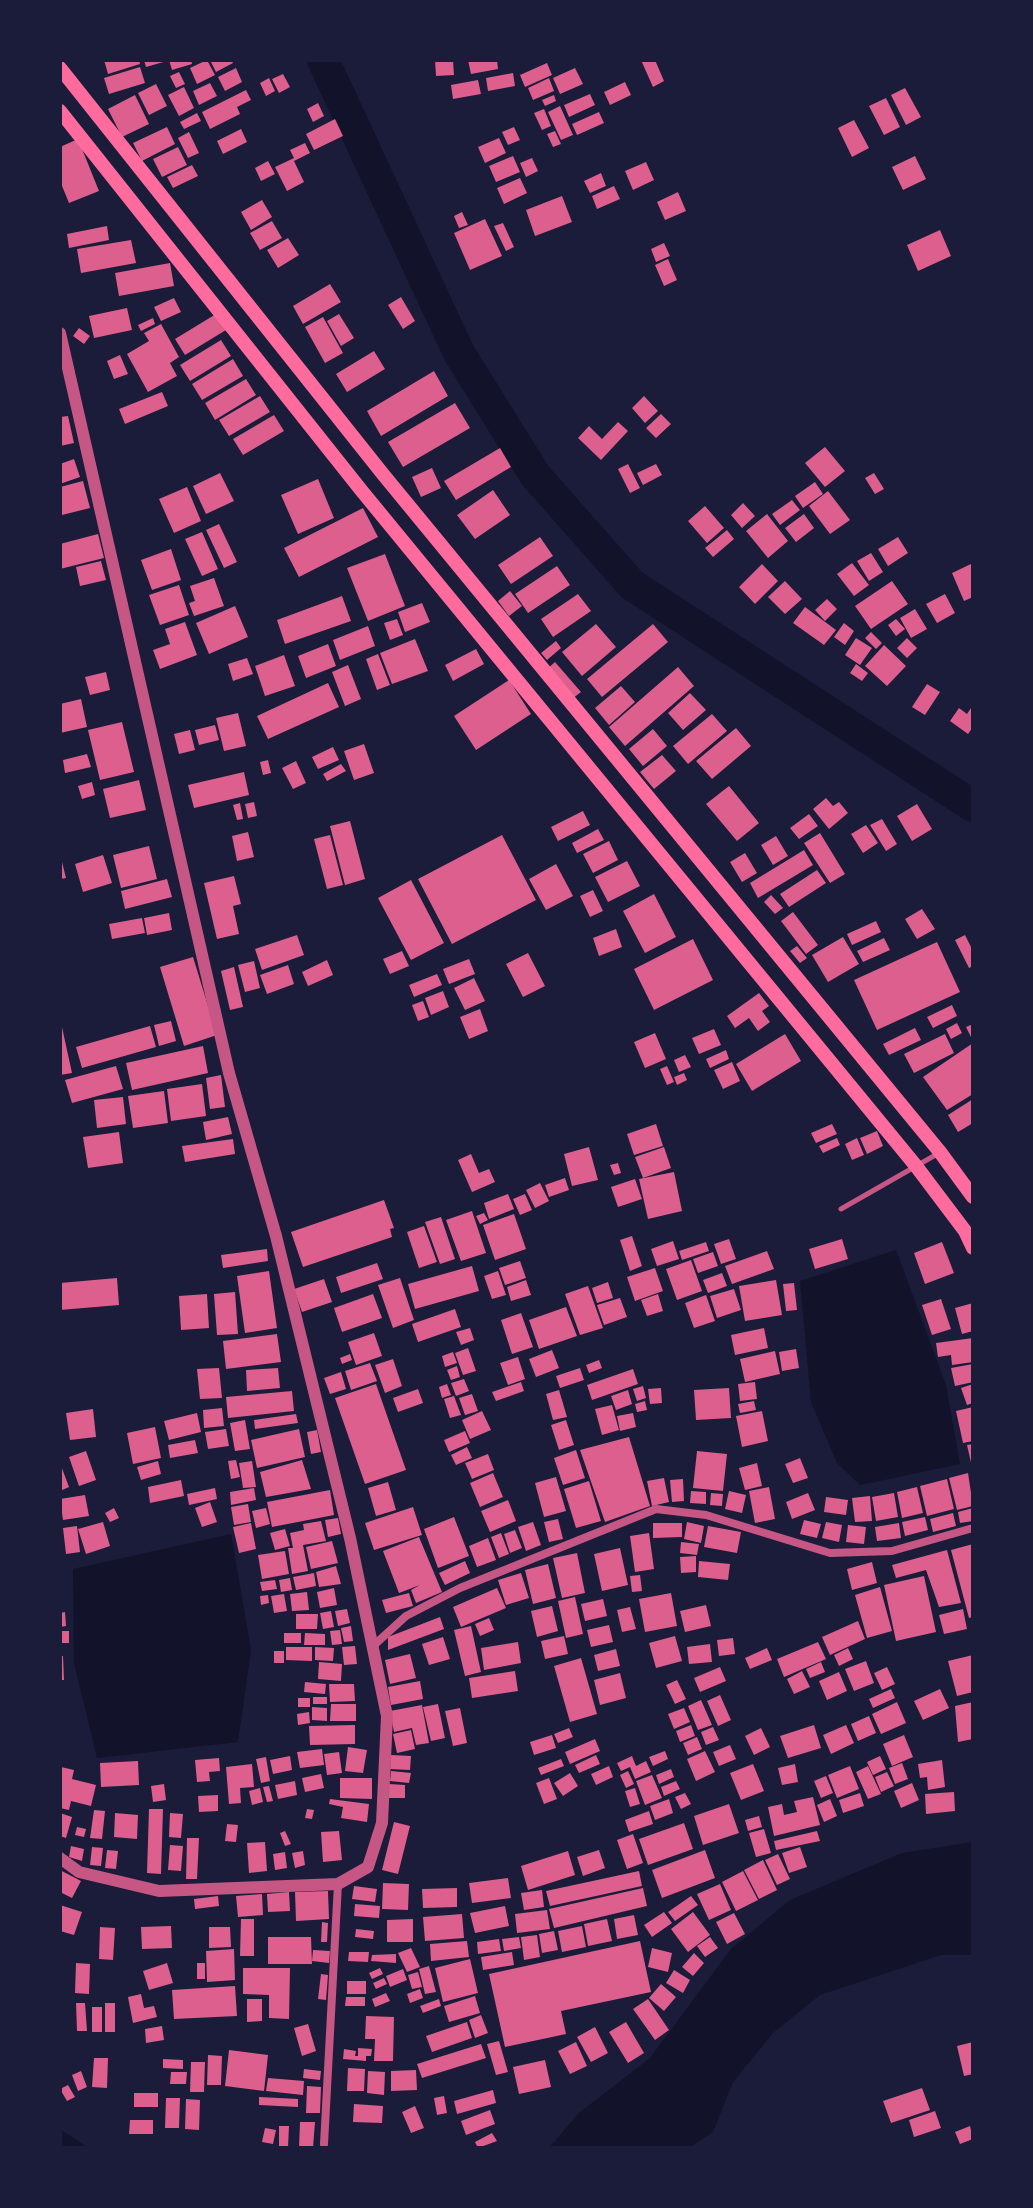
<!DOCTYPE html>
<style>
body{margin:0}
#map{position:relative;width:1033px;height:2208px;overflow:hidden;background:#1b1b3a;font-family:"Exo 2",sans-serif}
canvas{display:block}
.frame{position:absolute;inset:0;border:62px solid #1b1b3a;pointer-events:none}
</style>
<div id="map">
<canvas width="1033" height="2208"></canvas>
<div class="frame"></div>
</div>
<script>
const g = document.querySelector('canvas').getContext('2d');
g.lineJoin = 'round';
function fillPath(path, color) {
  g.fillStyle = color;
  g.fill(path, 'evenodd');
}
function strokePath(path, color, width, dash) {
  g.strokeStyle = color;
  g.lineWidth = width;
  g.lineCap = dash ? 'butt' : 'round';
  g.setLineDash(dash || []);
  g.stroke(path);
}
const water = new Path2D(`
 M896,1250l50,135 14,79 -100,21 -23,-22 -26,-61 -11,-121z
 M231,1534l20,116 -13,92 -141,16 -23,-95 -1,-94z
 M973,1842v113h-32l-121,40 -46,37 -41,50 -20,50 -24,16h-140l30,-35 71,-55 81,-109 59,-49 112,-47z
 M60,2130h1l28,18h-29z`);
const river = new Path2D(`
 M323,60l136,293 76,122 97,110 341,221`);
const building = new Path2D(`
 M104,60h35l1,4 -32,10z
 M144,60h23v1l-21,6z
 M169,60h22l1,4 -20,6z
 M207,60l8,15 -18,9 -7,-16z
 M210,60h21l2,3 -17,9z
 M435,60h18l1,15 -18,1z
 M468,60h29l1,9 -27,5z
 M641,60h14l9,21 -11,6z
 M547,63l5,12 -27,12 -5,-12z
 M140,67l5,16 -36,11 -5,-16z
 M236,68l6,14 -17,9 -7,-14z
 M575,68l8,16 -23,10 -7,-16z
 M179,72l6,12 -9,4 -6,-12z
 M513,73l2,13 -27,5 -2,-13z
 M283,74l7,13 -11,6 -7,-14z
 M269,78l6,13 -9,5 -6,-13z
 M549,78l5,13 -21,9 -5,-12z
 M478,80l3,14 -28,5 -2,-14z
 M625,82l6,13 -21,10 -6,-13z
 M210,83l7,13 -18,9 -6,-14z
 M156,84l11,22 -18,9 -11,-22z
 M184,87l10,21 -15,8 -11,-21z
 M905,88l16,29 -15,8 -15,-30z
 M246,90l5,10 -14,7 3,7 -30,15 -8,-17z
 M590,94l5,11 -26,12 -5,-12z
 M135,95l14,29 -27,13 -14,-28z
 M554,95l2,6 -11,5 -3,-6z
 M886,98l14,29 -16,8 -15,-29z
 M318,103l6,13 -11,6 -6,-13z
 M560,106l13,29 -12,5 -13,-28z
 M544,109l7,17 -9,4 -8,-17z
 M599,112l5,11 -27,12 -5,-11z
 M197,113l4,8 -17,8 -4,-7z
 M335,119l8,17 -29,14 -8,-16z
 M854,120l15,28 -17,9 -14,-29z
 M167,127l8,17 -33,17 -9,-18z
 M514,127l6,13 -12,5 -6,-13z
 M241,129l6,13 -24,12 -6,-13z
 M555,131l6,13 -8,3 -6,-13z
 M189,132l10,21 -11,5 -10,-20z
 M499,138l7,15 -21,10 -7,-16z
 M78,139l21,52 -30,12 -9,-22v-34z
 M305,143l5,10 -16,8 10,21 -17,9 -12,-24 19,-9 -4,-8z
 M178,147l9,18 -25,12 -9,-18z
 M513,156l7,16 -24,10 -7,-16z
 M915,156l11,23 -23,11 -11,-23z
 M532,158l6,13 -12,6 -6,-14z
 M268,161l7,13 -14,7 -6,-13z
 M646,162l8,18 -21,10 -8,-19z
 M192,165l6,11 -25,12 -6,-11z
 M601,173l5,13 -16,7 -6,-12z
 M520,178l7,15 -23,11 -7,-16z
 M614,186l6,13 -23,10 -5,-13z
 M678,192l8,19 -21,9 -8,-18z
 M562,196l10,26 -37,14 -9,-26z
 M262,200l10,17 -21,13 -10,-18z
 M462,212l6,13 -9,3 -5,-12z
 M485,219l17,37 -32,14 -16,-37z
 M272,221l10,17 -22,12 -10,-17z
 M503,223l11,24 -8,4 -12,-25z
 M107,226l2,14 -40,8 -2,-14z
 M940,230l11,26 -33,15 -11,-26z
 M288,238l11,17 -21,13 -11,-18z
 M131,240l5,23 -55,10 -4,-24z
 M664,243l6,13 -14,6 -5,-13z
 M668,259l9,21 -13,6 -9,-21z
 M170,263l4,23 -55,10 -4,-23z
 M330,284l11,18 -38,22 -10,-18z
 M401,297l14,24 -12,8 -15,-24z
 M174,298l7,14 -20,9 -7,-14z
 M127,308l5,22 -38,8 -5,-22z
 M216,314l10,16 -41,25 -10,-16z
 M339,314l15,24 -13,8 -14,-25z
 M323,317l20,36 -18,10 -20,-36z
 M153,318l2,6 -14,7 -3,-6z
 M161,324l18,33 -9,6 7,13 -29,16 -21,-38 22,-13 -5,-8z
 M79,328l11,8 -6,8 -11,-8z
 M221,340l10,16 -41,25 -10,-16z
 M374,351l11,18 -38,23 -11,-18z
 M120,355l8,19 -14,5 -7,-18z
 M233,359l10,17 -41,24 -10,-16z
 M434,371l14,25 -67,40 -14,-25z
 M246,379l10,16 -41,25 -10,-17z
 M162,392l6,14 -43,18 -6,-15z
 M260,396l10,16 -41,24 -10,-16z
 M644,396l14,15 -13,12 -13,-15z
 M455,403l15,25 -67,39 -15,-25z
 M661,414l10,10 -15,14 -10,-10z
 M274,415l10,16 -41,24 -10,-16z
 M68,416l6,27 -14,3v-29z
 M618,422l10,9 -27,29 -23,-22 11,-12 13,13z
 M825,447l20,24 -20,16 -20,-24z
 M500,448l11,19 -55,33 -12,-19z
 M74,459l6,18 -20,7v-20z
 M628,464l12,24 -10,5 -12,-24z
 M656,464l6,11 -19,10 -6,-12z
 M432,468l9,20 -20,9 -9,-20z
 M220,473l14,28 -28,13 -13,-28z
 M874,473l10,16 -9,5 -10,-16z
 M318,479l16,39 -36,16 -17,-39z
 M83,481l7,27 -28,7 -2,-28z
 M815,482l8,12 -20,14 -8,-12z
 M187,487l14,34 -27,12 -15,-34z
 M493,490l17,25 -35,24 -18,-24z
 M828,491l22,29 -20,14 -21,-28z
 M792,500l8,10 -20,15 -8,-11z
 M743,503l12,13 -13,12 -11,-13z
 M705,506l19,22 -17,15 -19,-22z
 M363,508l15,29 -79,40 -15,-29z
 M767,514l21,27 -20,17 -22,-27z
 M804,514l10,14 -18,14 -11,-14z
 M219,524l18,38 -13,6 -18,-38z
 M727,530l7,9 -21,18 -8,-9z
 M202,532l16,37 -16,7 -17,-37z
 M98,534l6,24 -44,11v-25z
 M540,537l13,19 -42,28 -13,-19z
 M898,537l10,16 -20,13 -10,-17z
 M171,549l10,31 -29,10 -11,-30z
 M871,553l12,19 -14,9 -12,-20z
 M385,554l20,52 -37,15 -21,-53z
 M101,561l5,19 -26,6 -4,-19z
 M852,563l17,22 -15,11 -17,-22z
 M973,563v34l-9,4 -12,-28z
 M762,564l16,17 -23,23 -16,-17z
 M557,566l13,19 -42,28 -13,-19z
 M214,578l10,28 -30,10 -5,-13 6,-2 -5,-15z
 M785,581l17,18 -17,15 -17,-17z
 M892,581l16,23 -37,25 -16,-23z
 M179,585l10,30 -29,10 -11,-30z
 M510,591l12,15 -13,10 -11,-15z
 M578,594l13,17 -38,26 -12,-18z
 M945,594l10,19 -18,10 -11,-19z
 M342,596l9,25 -66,23 -8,-24z
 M827,599l10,10 -12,12 -10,-11z
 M422,603l8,19 -25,10 -7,-20z
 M235,606l13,31 -39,17 -13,-31z
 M805,607l31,23 -12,15 -31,-22z
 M915,609l12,20 -16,9 -11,-20z
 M397,619l6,16 -13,5 -6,-17z
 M896,619l9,10 -9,7 -8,-11z
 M185,622l12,33 -37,14 -7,-19 17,-6 -5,-15z
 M844,623l10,8 -9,14 -11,-8z
 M596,624l20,23 -34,29 -20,-24z
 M653,624l15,18 -66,55 -15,-18z
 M368,626l7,20 -35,14 -7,-20z
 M871,632l11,11 -6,6 -11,-11z
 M856,638l16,10 -12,17 -15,-10z
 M907,638l10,10 -10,10 -10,-10z
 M415,639l13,32 -36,13 -12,-31z
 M556,641l5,7 -14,12 -6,-7z
 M328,644l8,22 -30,12 -8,-22z
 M884,645l22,21 -19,20 -22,-20z
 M476,649l8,15 -31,17 -8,-16z
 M378,654l12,31 -13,5 -11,-31z
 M284,655l11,31 -30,10 -10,-30z
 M247,658l6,16 -20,7 -5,-17z
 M555,662l26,30 -9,7 -26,-29z
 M856,664l12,9 -6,8 -12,-8z
 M348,665l13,34 -16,7 -13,-34z
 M678,667l16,19 -69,60 -16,-19z
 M106,672l4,18 -20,5 -5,-18z
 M509,680l22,34 -55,36 -22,-34z
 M328,683l11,24 -71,32 -11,-23z
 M927,684l13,8 -15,23 -13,-8z
 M621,686l14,16 -26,23 -14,-17z
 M690,693l16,17 -23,20 -15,-17z
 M81,699l6,28 -27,6v-29z
 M959,708l8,6 4,-6 2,1v18l-5,7 -18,-13z
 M238,713l8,33 -22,5 -8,-33z
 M712,714l15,17 -39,33 -15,-18z
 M122,722l12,50 -34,8 -12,-50z
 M215,725l4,15 -20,5 -4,-15z
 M736,728l15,18 -39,33 -16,-18z
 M653,729l14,17 -24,20 -14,-17z
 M190,730l5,20 -16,4 -5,-20z
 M364,744l10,29 -20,7 -10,-29z
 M333,747l6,13 -21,9 -6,-12z
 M87,754l4,13 -26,6 -2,-13z
 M662,755l14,16 -22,18 -14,-17z
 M268,760l3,13 -8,2 -3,-13z
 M296,761l10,22 -13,6 -11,-21z
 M341,764l5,7 -19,10 -4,-7z
 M244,772l5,23 -55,13 -6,-23z
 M139,780l7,30 -36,8 -7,-29z
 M92,782l3,13 -13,4 -4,-13z
 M729,786l30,37 -22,18 -31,-37z
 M826,798l7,8 6,-4 9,11 -19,16 -16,-20z
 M254,802l3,14 -9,2 -3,-14z
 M240,803l3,16 -6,1 -4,-15z
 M917,804l15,25 -20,12 -15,-25z
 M583,811l7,14 -32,16 -7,-14z
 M809,814l9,12 -19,13 -9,-11z
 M882,819l15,25 -11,7 -16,-26z
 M350,821l15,58 -20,6 -15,-59z
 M866,825l12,18 -15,10 -12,-19z
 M598,829l6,11 -27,13 -5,-10z
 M248,832l6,25 -17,4 -5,-25z
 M820,833l25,41 -15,9 -26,-40z
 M330,835l13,50 -16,4 -13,-50z
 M502,835l34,65 -84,44 -34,-65z
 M776,836l12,20 -15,9 -12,-20z
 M609,841l9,19 -25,13 -10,-19z
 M149,846l8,33 -36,9 -8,-33z
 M804,850l9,15 -55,33 -8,-15z
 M745,853l12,20 -15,9 -12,-20z
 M103,855l9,28 -29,9 -8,-28z
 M61,858l5,20 -6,1v-20z
 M627,861l13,25 -32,16 -13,-25z
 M556,864l17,32 -27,14 -17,-31z
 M817,870l9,13 -37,24 -9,-13z
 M234,876l7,28 -8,2 6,28 -22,5 -13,-56z
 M167,879l5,18 -47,12 -4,-18z
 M411,880l33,63 -33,17 -33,-62z
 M593,890l10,21 -13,6 -10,-21z
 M654,894l22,43 -31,16 -22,-42z
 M771,895l12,13 -8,6 -11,-12z
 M922,909l13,20 -18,10 -12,-20z
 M793,912l25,33 -12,9 -25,-33z
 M169,913l3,17 -25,5 -3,-17z
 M142,918l3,15 -33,6 -3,-15z
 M876,921l5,11 -29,13 -5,-11z
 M616,929l6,18 -23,9 -6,-18z
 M297,935l7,20 -42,15 -7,-21z
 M965,935l8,16v15l-4,2 -14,-28z
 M843,937l16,27 -31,18 -16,-27z
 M884,938l6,12 -27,12 -6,-11z
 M693,939l20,41 -59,30 -20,-41z
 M937,942l23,50 -83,38 -23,-50z
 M797,946l10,12 -7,5 -10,-12z
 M402,951l7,15 -19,8 -7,-15z
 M528,953l17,33 -22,11 -17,-33z
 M193,957l24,78 -33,11 -24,-79z
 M469,959l6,15 -26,10 -6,-15z
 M327,960l6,15 -25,11 -6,-14z
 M254,961l6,27 -15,4 -7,-27z
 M288,965l6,19 -27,10 -7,-19z
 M234,967l9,40 -13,3 -9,-39z
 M437,974l5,11 -28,12 -5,-12z
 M474,978l11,23 -20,9 -11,-22z
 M443,991l6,16 -18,8 -6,-17z
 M759,993l10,13 -7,5 8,11 -12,9 -9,-13 -14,10 -8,-12z
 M423,1001l6,16 -11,4 -6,-16z
 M952,1005l5,11 -24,12 -6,-11z
 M480,1009l8,22 -19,8 -9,-22z
 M60,1018l12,55 -12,2z
 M171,1021l5,20 -17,5 -5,-21z
 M957,1023l5,10 -11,6 -5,-10z
 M973,1024v17l-7,-14z
 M150,1026l6,21 -74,21 -6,-21z
 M915,1028l6,12 -32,15 -6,-11z
 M714,1029l7,16 -22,9 -7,-16z
 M655,1033l11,26 -21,9 -11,-26z
 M785,1034l16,27 -49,30 -16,-27z
 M945,1034l9,19 -40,20 -10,-19z
 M973,1043v51l-26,16 -24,-33z
 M203,1046l5,27 -76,17 -6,-27z
 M726,1050l3,9 -19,9 -4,-9z
 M685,1055l6,12 -12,5 -5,-12z
 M732,1062l8,19 -17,8 -9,-19z
 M116,1066l7,23 -51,14 -7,-23z
 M667,1066l7,16 -7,3 -7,-16z
 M684,1073l3,7 -10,5 -3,-8z
 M221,1075l4,32 -15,2 -4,-31z
 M202,1084l4,32 -35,5 -4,-32z
 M164,1091l4,32 -35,5 -5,-32z
 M123,1097l3,27 -29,4 -3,-28z
 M973,1099v24l-15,9 -10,-17z
 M228,1117l4,17 -26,6 -3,-18z
 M656,1124l7,22 -29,9 -7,-21z
 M832,1124l5,10 -21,9 -5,-10z
 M877,1131l6,15 -16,8 -7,-16z
 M119,1132l4,31 -35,5 -5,-31z
 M837,1138l3,7 -17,8 -4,-7z
 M857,1138l7,17 -12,5 -7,-16z
 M233,1139l2,15 -50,8 -3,-16z
 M589,1147l9,33 -26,6 -8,-32z
 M664,1147l7,21 -28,10 -8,-21z
 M471,1154l8,19 10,-4 6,13 -23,10 -14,-32z
 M618,1163l3,10 -7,2 -4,-10z
 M674,1172l8,39 -34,8 -9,-40z
 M565,1178l4,12 -20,7 -4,-12z
 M635,1179l7,20 -24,8 -7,-20z
 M540,1183l9,18 -14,7 -9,-18z
 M508,1194l6,15 -25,10 -5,-16z
 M525,1194l7,16 -12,5 -7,-16z
 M384,1200l10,28 -4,1 2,8 -89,30 -12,-35z
 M472,1211l14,42 -25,8 -15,-41z
 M484,1213l4,7 -8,4 -4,-8z
 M514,1214l12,35 -31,11 -12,-35z
 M441,1217l14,42 -15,5 -15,-42z
 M424,1226l13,36 -18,6 -12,-36z
 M632,1236l10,30 -12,5 -10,-31z
 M729,1239l7,20 -15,5 -7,-20z
 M842,1239l6,20 -33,10 -6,-20z
 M673,1241l6,18 -22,7 -6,-17z
 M706,1242l3,9 -27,9 -3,-9z
 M942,1242l12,31 -29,11 -11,-31z
 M267,1249l1,12 -45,7 -2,-13z
 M767,1251l7,18 -42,15 -7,-18z
 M713,1252l5,14 -20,7 -5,-14z
 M691,1260l11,31 -25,9 -11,-31z
 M520,1261l6,17 -21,7 -6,-17z
 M377,1263l6,16 -42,14 -5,-16z
 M472,1266l7,25 -64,18 -7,-25z
 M655,1268l8,23 -28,10 -8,-24z
 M269,1271l8,57 -32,5 -8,-57z
 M498,1271l8,24 -14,4 -8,-23z
 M722,1273l5,13 -19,7 -5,-13z
 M117,1278l2,27 -59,5v-27z
 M400,1278l14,42 -21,8 -15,-43z
 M324,1279l8,23 -30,10 -8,-23z
 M526,1280l5,15 -20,6 -4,-14z
 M776,1280l6,35 -37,6 -6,-35z
 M608,1282l5,16 -16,5 -5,-15z
 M794,1283l3,27 -11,1 -3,-27z
 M588,1286l15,42 -23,7 -15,-41z
 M734,1289l7,21 -24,8 -7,-22z
 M235,1292l3,42 -21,1 -3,-41z
 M207,1294l2,34 -28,2 -2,-34z
 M373,1294l9,24 -40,14 -8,-24z
 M658,1294l5,17 -16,5 -6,-16z
 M706,1295l9,26 -21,7 -9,-25z
 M620,1298l7,19 -23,8 -7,-20z
 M941,1299l10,30 -19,6 -10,-30z
 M973,1303v28l-11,3 -7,-26z
 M566,1307l11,29 -38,13 -10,-29z
 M455,1309l6,18 -43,15 -6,-18z
 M521,1313l12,34 -21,7 -11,-34z
 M470,1328l4,12 -13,5 -5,-13z
 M764,1328l4,20 -33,7 -4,-20z
 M374,1333l8,23 -26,9 -8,-23z
 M277,1334l4,28 -55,7 -3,-28z
 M973,1338v24l-21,3 -1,-10 -13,2 -2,-14z
 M468,1348l8,23 -13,4 -8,-22z
 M796,1349l3,19 -17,3 -3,-19z
 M552,1350l7,18 -23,9 -7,-18z
 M775,1351l5,23 -35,8 -5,-23z
 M453,1352l4,11 -12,4 -3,-11z
 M350,1354l2,6 -10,4 -2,-6z
 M518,1357l7,22 -17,6 -8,-22z
 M393,1359l9,27 -17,7 -10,-28z
 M599,1360l3,8 -13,5 -3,-8z
 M370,1363l7,18 -26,9 -6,-19z
 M973,1364v18l-18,4 -4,-18z
 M457,1366l3,11 -9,3 -4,-10z
 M219,1368l3,30 -22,1 -3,-30z
 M278,1368l2,20 -33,3 -1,-21z
 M580,1368l4,12 -24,8 -4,-12z
 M633,1369l5,15 -46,16 -5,-15z
 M341,1372l5,17 -16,5 -6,-16z
 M464,1379l5,12 -13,5 -5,-13z
 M521,1382l3,9 -28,10 -4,-9z
 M755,1382l2,17 -17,2 -2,-17z
 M376,1384l30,86 -41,14 -30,-86z
 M447,1384l4,11 -9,3 -3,-11z
 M973,1384v19l-6,2 -6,-17z
 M643,1386l3,12 -9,3 -4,-12z
 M661,1388l1,15 -12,1 -2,-15z
 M729,1388l2,30 -35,2 -2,-30z
 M418,1389l5,14 -25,9 -5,-14z
 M559,1390l8,27 -14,3 -7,-26z
 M628,1390l4,14 -16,6 -5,-14z
 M292,1391l2,20 -66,7 -2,-21z
 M472,1394l6,17 -13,4 -6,-17z
 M454,1396l7,19 -11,3 -6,-19z
 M645,1401l2,9 -10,2 -2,-8z
 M754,1401l2,9 -16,3 -2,-9z
 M612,1405l7,25 -17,5 -7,-26z
 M973,1407v34l-10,2 -7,-32z
 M222,1408l2,18 -20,2 -1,-18z
 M93,1409l3,28 -26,3 -4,-27z
 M482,1411l9,19 -21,9 -8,-19z
 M762,1411l6,30 -26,6 -6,-31z
 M197,1413l4,19 -32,8 -5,-19z
 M633,1413l3,14 -16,4 -3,-15z
 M296,1414l2,9 -43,6 -1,-9z
 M245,1420l5,29 -15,2 -5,-28z
 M566,1420l8,25 -15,5 -8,-25z
 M155,1427l6,31 -28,6 -6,-31z
 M226,1429l3,17 -21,3 -3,-17z
 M299,1429l6,28 -48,11 -6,-28z
 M317,1430l4,22 -10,2 -4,-22z
 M465,1431l5,12 -21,9 -5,-12z
 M629,1437l21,69 -45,16 -25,-72z
 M195,1440l3,13 -28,5 -2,-13z
 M973,1444v23h-1l-5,-22z
 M467,1447l5,11 -16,7 -5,-10z
 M576,1450l9,28 -22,7 -9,-27z
 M86,1451l10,29 -17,6 -10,-29z
 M697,1451l30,3 -4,37 -30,-3z
 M488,1454l6,16 -22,9 -7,-16z
 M800,1458l8,20 -15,5 -8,-19z
 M236,1460l4,17 -9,2 -3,-18z
 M302,1460l9,29 -45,8 -6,-25z
 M158,1461l3,13 -20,6 -4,-13z
 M252,1461l4,26 -13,1 -4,-25z
 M60,1463l9,24 -9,4z
 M757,1463l5,23 -17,4 -6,-22z
 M493,1473l10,24 -23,10 -10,-24z
 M968,1473l5,33 -16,4 -8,-32z
 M556,1477l10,34 -22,6 -9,-34z
 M664,1478l5,24 -17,4 -5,-25z
 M683,1479l1,22 -12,1 -2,-22z
 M947,1479l7,30 -27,7 -7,-30z
 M181,1480l3,16 -34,7 -2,-16z
 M589,1481l12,40 -25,7 -12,-39z
 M388,1482l8,28 -20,6 -8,-28z
 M769,1487l6,32 -20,4 -6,-32z
 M917,1487l6,26 -21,5 -5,-26z
 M215,1488l2,11 -28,6 -2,-11z
 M254,1488l2,12 -25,5 -1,-13z
 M330,1490l4,25 -62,12 -5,-25z
 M691,1491l15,1v12l-16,-1z
 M729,1491l17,4 -4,18 -17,-4z
 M711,1493l12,1 -1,12 -12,-1z
 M808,1493l7,17 -23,9 -6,-17z
 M894,1493l4,24 -22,4 -4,-24z
 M85,1495l4,21 -26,4 -3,-21z
 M870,1496l2,25 -17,1 -3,-24z
 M826,1497l22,3 -2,15 -22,-3z
 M508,1500l8,21 -26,11 -9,-21z
 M210,1502l7,20 -15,5 -7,-19z
 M248,1504l3,18 -17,3 -3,-18z
 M413,1507l9,28 -48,15 -9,-27z
 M114,1508l5,10 -9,4 -5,-9z
 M266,1508l4,16 -14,4 -4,-17z
 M973,1508v13l-13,2 -2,-11z
 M953,1513l3,13 -23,6 -3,-13z
 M454,1517l15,39 -31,12 -14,-39z
 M925,1517l3,13 -23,6 -3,-14z
 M338,1518l3,16 -13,3 -3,-17z
 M558,1519l5,20 -14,3 -5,-20z
 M804,1520l17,4 -4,14 -17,-4z
 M321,1521l5,20 -23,4 5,26 -16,3 -4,-26h5l-3,-15 14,-3 -1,-6z
 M103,1522l7,24 -24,8 -8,-25z
 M533,1522l8,23 -15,6 -8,-24z
 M687,1522l17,4 -3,17 -17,-4z
 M826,1522l16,3 -3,17 -17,-4z
 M251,1523l5,26 -17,4 -6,-26z
 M653,1523h29v14l-29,1z
 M899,1523l2,15 -24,3 -2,-14z
 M848,1525l18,2 -2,17 -18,-2z
 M77,1526l3,26 -14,2 -3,-26z
 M708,1526l33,6 -4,21 -33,-6z
 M285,1529l5,17 -15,4 -5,-17z
 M515,1530l7,18 -12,5 -6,-19z
 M501,1533l8,21 -10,4 -8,-21z
 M649,1533l5,36 -19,3 -5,-36z
 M419,1537l23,55 -26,11 -5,-13 9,-5 -21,8 -16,-42z
 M488,1538l8,22 -19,7 -8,-21z
 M332,1541l6,22 -27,6 -5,-22z
 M681,1542l18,2 -2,11 -17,-2z
 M973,1544v73l-4,1 -18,-68z
 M620,1548l8,37 -26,6 -8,-37z
 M947,1550l14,53 -22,4 -13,-37 -30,8 -4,-13z
 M285,1551l4,23 -27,5 -4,-24z
 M577,1553l8,40 -23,5 -9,-40z
 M696,1556v16l-15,1 -1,-16z
 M465,1561l5,12 -25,12 -6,-12z
 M699,1561l31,3 -2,16 -30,-3z
 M872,1562l5,21 -25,7 -5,-21z
 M548,1564l8,34 -23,6 -8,-34z
 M336,1566l5,18 -22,3 -3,-15z
 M314,1573l2,13 -20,4 -3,-13z
 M521,1573l8,25 -23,7 -8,-25z
 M640,1575l2,16 -10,1 -2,-16z
 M924,1576l12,56 -40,9 -12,-56z
 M290,1578l2,12 -11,2 -2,-12z
 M275,1580l2,9 -15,2 -2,-9z
 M880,1587l12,44 -25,7 -12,-43z
 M334,1588l3,17 -17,3 -3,-16z
 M497,1588l9,20 -45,19 -8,-20z
 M307,1592l2,18 -17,1 -2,-17z
 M409,1593l4,13 -27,7 -4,-13z
 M671,1593l6,33 -32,6 -6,-33z
 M284,1594l3,17 -13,2 -3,-17z
 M268,1595l1,8 -8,2 -1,-9z
 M575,1597l8,37 -17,4 -8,-37z
 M603,1599l4,17 -22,5 -4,-17z
 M706,1605l5,21 -26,6 -5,-21z
 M552,1606l6,25 -21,6 -6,-26z
 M630,1607l6,22 -14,3 -5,-22z
 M347,1609l3,14 -12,3 -3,-15z
 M963,1609l4,20 -23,5 -5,-19z
 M331,1611l3,16 -11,2 -3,-16z
 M65,1612l1,14 -6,1v-14z
 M296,1614h22l-1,15h-21z
 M440,1617l4,12 -56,21v-13z
 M489,1618l5,12 -14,6 -5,-12z
 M858,1621l7,18 -35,16 -8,-18z
 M609,1625l4,17 -22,5 -4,-17z
 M351,1626l2,15 -9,1 -3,-14z
 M471,1626l10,46 -16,4 -11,-46z
 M340,1630l2,14 -10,1 -2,-14z
 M60,1631h9v12h-9z
 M284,1633h17v10h-17z
 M305,1633l20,1v11h-21z
 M564,1636l4,18 -23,5 -4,-18z
 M675,1636l7,25 -26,7 -7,-25z
 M443,1637l7,22 -21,6 -7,-21z
 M733,1638l2,16 -16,2 -2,-16z
 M518,1642l3,21 -37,7 -3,-22z
 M818,1642l8,17 -42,18 -7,-18z
 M710,1644l2,18 -23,2 -2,-17z
 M355,1646l2,18 -13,1 -2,-18z
 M286,1647h26v14l-26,-1z
 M315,1647l19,1 -1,13 -18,-1z
 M767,1648l5,12 -22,9 -5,-11z
 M848,1648l5,11 -14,7 -5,-11z
 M616,1649l4,17 -22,5 -4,-16z
 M274,1651h10v12h-10z
 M410,1654l6,24 -26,6 -5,-24z
 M973,1655v37l-16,4 -9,-35z
 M60,1656h3l1,24h-4z
 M581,1658l16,56 -27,8 -16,-56z
 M866,1661l8,22 -20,8 -9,-22z
 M319,1662l23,2 -1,17 -23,-2z
 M821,1662l4,10 -15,6 -4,-9z
 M720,1667l6,14 -26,11 -6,-14z
 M887,1667l8,17 -13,6 -8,-17z
 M515,1671l3,20 -46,7 -3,-20z
 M802,1671l8,16 -16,7 -7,-15z
 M839,1672l8,19 -20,9 -8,-19z
 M620,1673l6,25 -26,7 -6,-25z
 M677,1680l9,19 -11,5 -9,-19z
 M420,1681l3,18 -32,6 -3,-18z
 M305,1682l21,2 -1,10 -21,-2z
 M329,1684h25l1,17 -25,1z
 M891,1689l4,9 -22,10 -4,-9z
 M940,1689l9,19 -26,12 -9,-19z
 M720,1695l11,25 -13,6 -11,-25z
 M313,1697h14v7h-14z
 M298,1698h12v9h-12z
 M701,1700l11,25 -14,5 -10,-24z
 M897,1702l9,21 -25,11 -9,-20z
 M973,1702v37l-15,3 -3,-36z
 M331,1704h25v17h-26z
 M438,1704l7,34 -14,3 -8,-34z
 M422,1705l7,38 -13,2 -4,-17 -18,4 -4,-21z
 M312,1707l15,1v13l-15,-1z
 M460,1708l7,35 -14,3 -8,-35z
 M684,1708l6,14 -16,7 -6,-15z
 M309,1712l1,11 -12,2 -1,-11z
 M869,1716l7,17 -18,8 -7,-17z
 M355,1725v19l-45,1 -1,-19z
 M691,1725l4,11 -15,6 -4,-11z
 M814,1725l7,23 -33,10 -8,-22z
 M846,1725l8,18 -23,11 -8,-19z
 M713,1727l6,13 -13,5 -5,-13z
 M569,1728l4,9 -15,6 -4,-9z
 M761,1728l9,19 -16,8 -9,-19z
 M411,1730l4,19 -18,4 -4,-19z
 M552,1735l4,13 -22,7 -4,-13z
 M904,1735l9,22 -21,9 -9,-22z
 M697,1737l5,12 -14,6 -5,-12z
 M595,1739l5,12 -30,13 -5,-12z
 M730,1745l6,14 -17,7 -6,-14z
 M348,1747l19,3 -4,23 -18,-2z
 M322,1749l2,16 -24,3 -3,-16z
 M665,1751l3,8 -15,7 -4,-9z
 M705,1751l10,21 -19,9 -9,-22z
 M339,1752l3,21 -15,2 -3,-21z
 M391,1755l20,1 -1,14 -20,-1z
 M596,1755l4,9 -21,9 -4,-8z
 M290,1756l2,14 -19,4 -3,-14z
 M632,1756l4,10 10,-5 5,11 -16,7 -5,-12 -9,4 -4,-8z
 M880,1756l6,13 -13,6 -6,-13z
 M266,1757l4,24 -9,2 -5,-24z
 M219,1758l1,13 -11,1 1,9 -13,1 -2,-22z
 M561,1759l3,7 -23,9 -3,-7z
 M942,1760l3,27 -17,3 -1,-13 -7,1 -2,-14z
 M138,1761l1,24 -38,2 -1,-24z
 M902,1763l6,16 -13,5 -6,-16z
 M252,1764l2,23 -14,1 1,15 -12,1 -3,-37z
 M753,1764l11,27 -23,9 -11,-27z
 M795,1764l3,18 -16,3 -4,-17z
 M609,1766l4,11 -17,8 -5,-11z
 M850,1766l9,23 -22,9 -9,-23z
 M868,1766l13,28 -13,5 -12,-27z
 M61,1767l13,3 -2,9 24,6 -5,21 -20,-5 -2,9 -9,-2z
 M671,1769l3,8 -15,7 -3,-9z
 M391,1771l20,2 -2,10 -19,-2z
 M628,1771l6,13 -8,4 -6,-13z
 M887,1772l7,14 -13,6 -6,-15z
 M570,1773l8,13 -15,10 -9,-13z
 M321,1774l3,14 -19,4 -3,-14z
 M652,1775l10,23 -17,7 -9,-24z
 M826,1776l7,17 -12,5 -7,-17z
 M340,1778h32v21l-32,-1z
 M549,1778l8,21 -13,5 -8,-21z
 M295,1781l2,14 -19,4 -3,-14z
 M676,1781l4,8 -16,7 -3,-9z
 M912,1783l7,17 -18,8 -7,-17z
 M164,1784l2,16 -13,2 -2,-16z
 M389,1784l16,1v13h-17z
 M269,1786l4,15 -6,1 -4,-15z
 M260,1788l3,14 -11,3 -3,-14z
 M635,1788l5,16 -10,3 -5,-16z
 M954,1792l1,19 -29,3 -1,-20z
 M685,1793l6,11 -10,5 -6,-12z
 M860,1793l4,13 -21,7 -4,-13z
 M218,1795v16l-19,1 -1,-16z
 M813,1797l7,28 -46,11 -6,-29 14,-3 2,11 13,-3 -3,-11z
 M330,1799l39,5 -2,18 -26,-4 2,-11 -14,-3z
 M669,1799l4,14 -18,7 -5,-14z
 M830,1799l7,17 -13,6 -7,-17z
 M729,1804l10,29 -36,12 -9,-29z
 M149,1809h14l-2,65 -14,-1z
 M307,1809l7,1 -2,9 -7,-1z
 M94,1810l11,1 -3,28 -12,-1z
 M649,1811l4,13 -24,8 -4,-12z
 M60,1813l12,4 -6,21 -6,-2z
 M115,1813l23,2 -1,24 -23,-2z
 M170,1813l13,1 -2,24 -12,-1z
 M759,1816l3,11 -14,4 -3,-11z
 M394,1822l16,4 -12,48 -16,-4z
 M684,1823l9,26 -45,16 -9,-26z
 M227,1824l11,1 -2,17 -11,-1z
 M77,1827l9,2 -2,8 -9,-2z
 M764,1829l7,24 -15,4 -7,-24z
 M285,1831l6,13 -6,2 -5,-13z
 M339,1831l3,29 -19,2 -2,-30z
 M817,1831l3,10 -44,9 -2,-9z
 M633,1834l10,29 -16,6 -10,-29z
 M187,1838h12l-2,41h-11z
 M265,1842l2,29 -18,2 -2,-30z
 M170,1845l13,1 -2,25 -13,-1z
 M71,1846l13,3 -2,12 -13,-4z
 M92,1847l11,1 -2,18 -11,-1z
 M800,1847l7,20 -18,6 -7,-20z
 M107,1850l11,1 -2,18 -11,-1z
 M599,1850l6,18 -22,8 -6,-19z
 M705,1850l10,28 -53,20 -10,-28z
 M303,1851l2,14 -10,3 -3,-15z
 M568,1851l7,24 -47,15 -7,-24z
 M285,1852l2,16 -12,2 -2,-16z
 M778,1854l12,25 -13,6 -12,-25z
 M763,1860l14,30 -18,9 -15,-29z
 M60,1870l21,11 -9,17 -12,-6z
 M639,1871l3,15 -92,20 -4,-15z
 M743,1871l15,29 -22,11 -14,-29z
 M508,1878l3,20 -39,5 -3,-20z
 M383,1883l26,1 -1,26 -26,-1z
 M720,1884l11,26 -22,10 -12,-26z
 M354,1886l23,3 -2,13 -23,-3z
 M457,1888v19l-34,1 -1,-19z
 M643,1888l4,18 -93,22 -5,-19z
 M542,1890l2,17 -20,3 -3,-17z
 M328,1891l1,28 -33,2 -1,-29z
 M289,1892l1,19 -22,1 -1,-18z
 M262,1894l1,21 -25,2 -2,-21z
 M218,1896l1,10 -24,3 -1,-10z
 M691,1896l7,9 -23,16 -7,-9z
 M355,1904l25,2 -1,12 -25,-2z
 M60,1905l22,7 -8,23 -14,-4z
 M505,1906l4,20 -34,7 -5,-20z
 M547,1910l3,19 -33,4 -2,-19z
 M664,1912l8,11 -20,14 -8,-12z
 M693,1912l17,23 -22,17 -17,-23z
 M734,1913l11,21 -18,10 -11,-22z
 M462,1914l2,24 -39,3 -2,-24z
 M634,1915l4,20 -21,4 -3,-20z
 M241,1919h13v37h-14z
 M413,1919v23h-26v-22z
 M607,1919l5,22 -24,5 -4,-22z
 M322,1922l6,1 -1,19h-6z
 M171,1926l1,22 -30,1 -1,-22z
 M582,1926l4,21 -24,5 -4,-21z
 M100,1927l15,1 -2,32 -14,-1z
 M209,1927h21l1,20 -22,1z
 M356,1929l18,2 -1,8 -18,-2z
 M554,1931l4,19 -16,3 -3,-19z
 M537,1935l3,22 -16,3 -3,-23z
 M268,1937h43l1,27h-44z
 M519,1937l2,11 -17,3 -2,-12z
 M710,1937l8,11 -13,9 -8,-11z
 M499,1939l2,12 -23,3 -1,-12z
 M467,1941l2,16 -38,4 -1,-17z
 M640,1941l11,51 -90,19 5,23 -61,13 -16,-73z
 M411,1948l9,19 -13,5 -9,-19z
 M652,1948l20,5 -4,19 -20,-5z
 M234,1949l1,31 -28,2 -1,-31z
 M313,1950l17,1 -1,12 -17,-2z
 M349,1952h20l-1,10 -20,-1z
 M512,1952l2,13 -31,5 -2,-13z
 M694,1953l10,10 -11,13 -11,-9z
 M396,1954v9l-25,-2 1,-6z
 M470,1959l8,34 -35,9 -8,-34z
 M76,1963l14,1 -1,30 -14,-1z
 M167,1963l6,20 -24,7 -6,-19z
 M197,1963h8v16h-8z
 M429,1966l7,26 -11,2 -6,-25z
 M243,1968h47l-1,51 -20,-1v-23l-26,-1z
 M380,1968l3,6 -11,5 -3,-6z
 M403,1969l4,11 -17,7 -4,-11z
 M674,1970l16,10 -7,13 -17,-10z
 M418,1972l4,15 -10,2 -4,-14z
 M321,1974l7,1 -2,25 -8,-1z
 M384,1978l3,6 -11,5 -3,-6z
 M347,1981h19v13h-19z
 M661,1984l15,13 -12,14 -15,-13z
 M235,1986l2,30 -63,3 -2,-29z
 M420,1989l3,9 -13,5 -3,-9z
 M386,1993l4,8 -15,6 -3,-8z
 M141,1994l3,14 10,-2 3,11 -24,6 -5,-26z
 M475,1996l5,17 -31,9 -5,-16z
 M346,1997h19v9h-20z
 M247,1999h15v22l-15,1z
 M439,1999l2,7 -18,7 -3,-7z
 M648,1999l21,31 -14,10 -22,-31z
 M76,2003h9l2,28h-10z
 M105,2003h10v29h-10z
 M92,2007h10v25h-10z
 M481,2015l7,18 -13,5 -6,-18z
 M366,2016l28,1 -1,44h-19l1,-22h-10z
 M467,2022l5,16 -40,14 -6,-16z
 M626,2022l18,31 -16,10 -19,-31z
 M308,2024l8,27 -14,5 -8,-28z
 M162,2026l2,14 -18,3 -1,-14z
 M595,2027l13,26 -17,9 -14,-25z
 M499,2041l9,31 -12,3 -9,-31z
 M576,2042l11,24 -17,8 -12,-23z
 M973,2042v32l-9,2 -7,-30z
 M481,2044l5,14 -64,20 -5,-14z
 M358,2048l14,1 -1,7h-5v5l-23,-2 1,-10 12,2 -1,5h3z
 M229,2050l39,5 -4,36 -39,-5z
 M208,2055l14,1 -1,29h-14z
 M94,2058h14l-1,30 -15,-1z
 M163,2059l20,1v9l-20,-1z
 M545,2060l6,27 -32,7 -6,-27z
 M191,2062h14l-1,30h-14z
 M348,2068l17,1 -1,22h-17z
 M304,2069l17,2 -1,9 -17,-2z
 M416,2070l1,20 -26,1v-20z
 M81,2071l6,16 -9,4 -6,-16z
 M368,2071l17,1 -1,23 -17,-2z
 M171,2072h16l-1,12h-16z
 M268,2078l36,3 -1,14 -37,-4z
 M68,2085l7,12 -8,4 -7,-12z
 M307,2086l14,1 -1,26h-14z
 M922,2088l8,22 -39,13 -8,-22z
 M493,2090l3,13 -39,11 -3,-13z
 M134,2093h24v14h-24z
 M444,2096l3,17 -10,2 -3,-17z
 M259,2097l39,2v8l-39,-2z
 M166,2098h14l-1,30h-14z
 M186,2099l14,1 -1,30 -14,-1z
 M354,2104l29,2 -1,17 -29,-1z
 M415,2106l9,22 -13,5 -9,-21z
 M490,2110l5,14 -29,11 -5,-14z
 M935,2111l6,17 -27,9 -5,-17z
 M130,2120h23v14h-24z
 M300,2122h15l-2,26h-14z
 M279,2126h10l-1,22h-9z
 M970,2126l3,13 -13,5 -5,-12z
 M265,2128l11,2 -3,14 -11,-2z
 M492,2133l5,8 -19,7 -3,-6z`);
const service = new Path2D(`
 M841,1209l98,-56`);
const minor = new Path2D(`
 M372,1647l34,-31 54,-28 196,-79 50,6 124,38 62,-2 81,-23
 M324,2144l14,-260`);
const tertiary = new Path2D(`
 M60,333l169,740 47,163 74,302 37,178 -5,107 -14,44 -30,17 -179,7 -80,-19 -19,-14`);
const primary = new Path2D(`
 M60,68l322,405 558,679 33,45
 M60,111l301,379 555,676 49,65 8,17`);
fillPath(water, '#12122b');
strokePath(river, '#12122b', 32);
fillPath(building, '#dd5f8e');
strokePath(service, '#c65784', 5);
strokePath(minor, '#c65784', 8);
strokePath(tertiary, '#c65784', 12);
strokePath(primary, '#ff6b9d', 14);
</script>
